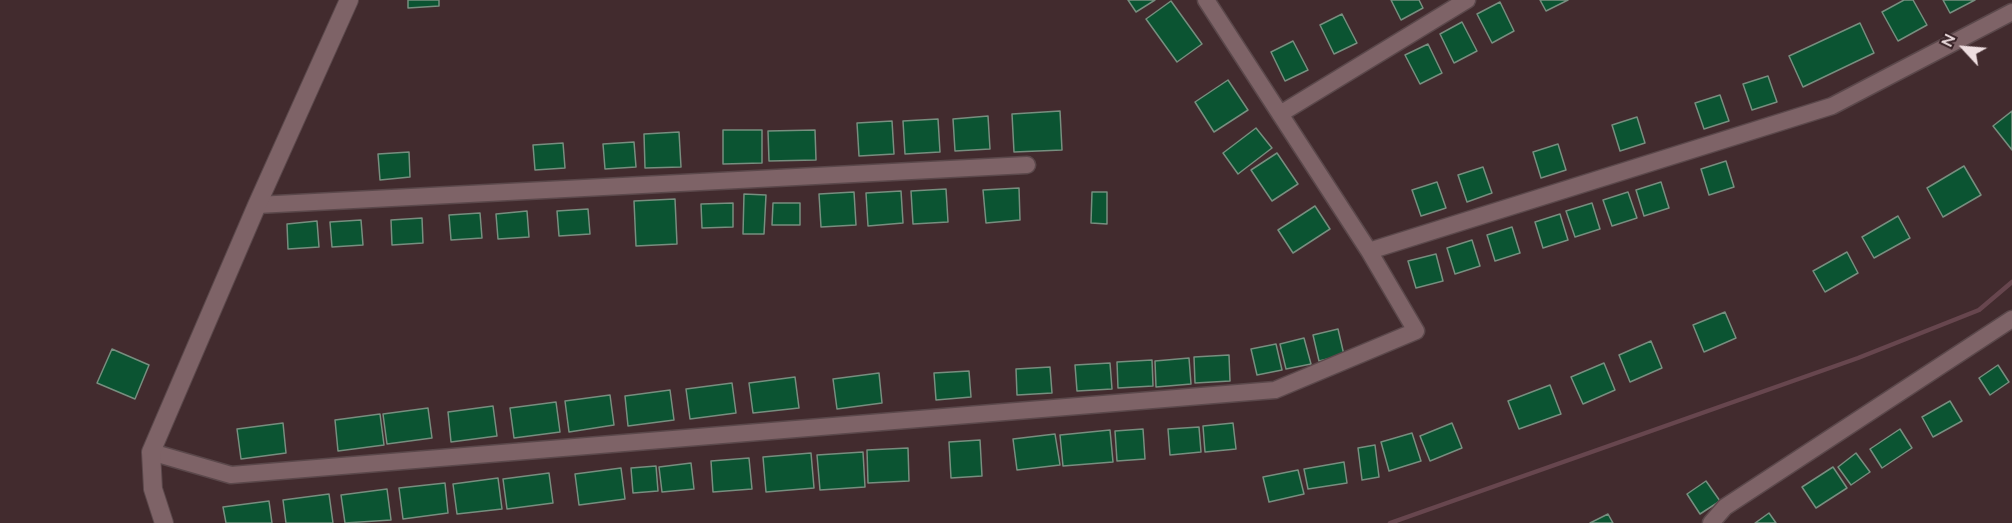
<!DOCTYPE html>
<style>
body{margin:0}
#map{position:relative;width:2012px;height:523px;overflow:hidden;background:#422b2e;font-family:Mulish,sans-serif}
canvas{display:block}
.north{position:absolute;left:1934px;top:18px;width:60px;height:60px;-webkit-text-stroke:4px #372125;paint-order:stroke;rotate:296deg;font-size:16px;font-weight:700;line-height:24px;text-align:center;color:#eedee0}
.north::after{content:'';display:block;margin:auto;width:21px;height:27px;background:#eedee0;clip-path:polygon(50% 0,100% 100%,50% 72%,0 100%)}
</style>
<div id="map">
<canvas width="2012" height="523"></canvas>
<div class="north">N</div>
</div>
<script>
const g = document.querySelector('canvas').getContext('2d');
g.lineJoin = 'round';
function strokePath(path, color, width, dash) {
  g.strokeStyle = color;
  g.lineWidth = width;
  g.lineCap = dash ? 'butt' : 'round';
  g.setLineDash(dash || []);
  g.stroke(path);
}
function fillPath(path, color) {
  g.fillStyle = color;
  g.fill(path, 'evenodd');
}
const stream = new Path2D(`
 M1390,523l468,-165 121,-48 33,-28`);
const building = new Path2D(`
 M408,0h31v6l-31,2z
 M1128,0h27l-19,12z
 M1391,0h28l4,8 -22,12z
 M1540,0h28l-22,11z
 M1904,0h9l14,25 -29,16 -16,-29z
 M1943,0h32l-25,13z
 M1171,1l31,43 -25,18 -31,-43z
 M1500,2l14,29 -22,12 -15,-29z
 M1342,14l15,29 -23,11 -14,-29z
 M1462,22l15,29 -23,12 -14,-29z
 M1860,23l14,30 -71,34 -14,-31z
 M1293,41l15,29 -23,11 -14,-29z
 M1428,44l14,29 -22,11 -15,-29z
 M1768,76l9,26 -25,8 -9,-26z
 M1228,80l20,30 -34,22 -19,-30z
 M1720,95l9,26 -25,8 -9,-26z
 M1060,111l2,39 -48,2 -2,-38z
 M2012,111v39l-19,-24z
 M988,116l2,33 -35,2 -2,-32z
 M1637,117l8,26 -25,8 -8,-26z
 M938,119l2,33 -35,2 -2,-33z
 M892,121l2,33 -35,2 -2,-33z
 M1256,128l16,20 -34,26 -15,-21z
 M723,130h39v33l-39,1z
 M815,130l1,30 -47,1 -1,-30z
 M679,132l2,35 -36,1 -1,-34z
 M634,142l2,25 -31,2 -2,-25z
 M563,143l2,25 -30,2 -2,-25z
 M1558,144l8,26 -25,8 -8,-26z
 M409,152l1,25 -30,3 -2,-26z
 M1277,153l21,31 -26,17 -21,-31z
 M1726,161l8,26 -25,8 -8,-26z
 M1964,166l17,29 -38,22 -16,-29z
 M1483,167l9,26 -25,9 -9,-27z
 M1437,182l9,26 -25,8 -9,-26z
 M1661,182l8,26 -25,8 -8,-26z
 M1019,188l1,32 -34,3 -3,-33z
 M946,189l2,33 -35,2 -2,-33z
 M901,191l2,32 -35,3 -2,-33z
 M854,192l2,33 -35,2 -2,-33z
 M1092,192h15v32l-16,-1z
 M1628,192l9,26 -25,8 -9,-26z
 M744,194l22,1 -2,39h-21z
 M675,199l2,45 -41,2 -2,-45z
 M733,203v24l-31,1 -1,-24z
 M773,203h27v22h-28z
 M1592,203l8,26 -25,8 -9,-26z
 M1315,206l15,23 -37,24 -15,-23z
 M588,209l2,25 -31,2 -2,-25z
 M527,211l2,26 -31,2 -2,-25z
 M480,213l2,25 -31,2 -2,-25z
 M1560,214l8,26 -25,8 -8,-26z
 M1898,216l12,22 -36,20 -12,-21z
 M422,218l1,25 -31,2 -1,-25z
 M361,220l2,25 -31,2 -2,-25z
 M317,221l2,26 -31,2 -1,-25z
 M1512,227l8,26 -25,8 -8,-26z
 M1472,240l8,26 -25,8 -8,-26z
 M1847,252l11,21 -33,19 -12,-21z
 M1436,254l7,27 -27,7 -8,-27z
 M1725,312l11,26 -32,14 -11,-27z
 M1338,329l6,26 -25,6 -6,-26z
 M1304,338l7,26 -25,5 -6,-25z
 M1651,341l11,27 -32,14 -11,-27z
 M1276,344l6,26 -25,5 -6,-26z
 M112,349l37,16 -14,34 -38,-16z
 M1229,355l1,26 -35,2 -1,-26z
 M1189,358l2,26 -35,3 -1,-26z
 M1152,360l1,26 -35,2 -1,-26z
 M1110,363l2,26 -35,2 -2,-26z
 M1604,363l11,27 -32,14 -12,-27z
 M1998,365l11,17 -19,13 -11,-17z
 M1050,367l2,26 -35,2 -1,-26z
 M969,371l2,26 -35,3 -2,-27z
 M879,373l3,30 -45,6 -4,-30z
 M795,377l4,31 -46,5 -4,-30z
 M732,383l4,30 -46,6 -4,-30z
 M1550,385l11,29 -42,15 -11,-28z
 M670,390l4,30 -46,6 -3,-30z
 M610,395l4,30 -45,7 -4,-31z
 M1950,401l12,20 -29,16 -11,-20z
 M556,402l4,30 -46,6 -4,-30z
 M493,406l4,30 -46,6 -3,-30z
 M428,408l4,30 -45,6 -4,-30z
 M380,414l4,31 -46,6 -3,-31z
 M283,423l3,30 -45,6 -4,-30z
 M1233,423l3,26 -31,3 -2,-26z
 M1452,423l10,25 -32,13 -10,-25z
 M1199,427l2,25 -31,3 -2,-26z
 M1143,429l2,30 -28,2 -2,-30z
 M1900,429l12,19 -30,20 -12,-19z
 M1110,430l3,32 -50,4 -3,-31z
 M1412,433l9,28 -32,10 -8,-29z
 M1055,434l5,31 -43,5 -4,-31z
 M980,440l2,36 -31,2 -2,-36z
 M1375,445l4,32 -17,3 -4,-32z
 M908,448l1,33 -41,2 -1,-33z
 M863,452l2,35 -45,3 -3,-35z
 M811,453l3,35 -48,4 -3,-35z
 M1856,453l14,19 -19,13 -13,-18z
 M749,458l3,31 -39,3 -2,-31z
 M1344,462l3,21 -39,6 -4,-20z
 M691,463l3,26 -32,3 -3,-25z
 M656,466l2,25 -25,2 -2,-25z
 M1833,467l14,21 -31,20 -14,-21z
 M621,468l4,31 -46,6 -4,-31z
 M1298,470l6,24 -35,8 -6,-25z
 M549,473l4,30 -46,6 -4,-30z
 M498,478l4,31 -45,5 -4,-30z
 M1706,481l14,20 -20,13 -13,-20z
 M445,483l3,30 -45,6 -4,-31z
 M387,489l4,31 -46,3 -4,-28z
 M329,494l4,29h-47l-3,-23z
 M269,501l3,22h-46l-3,-16z
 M1769,513l7,10h-21z
 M1608,514l5,9h-23z`);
const street = new Path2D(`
 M1280,114l187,-114
 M257,205l770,-40
 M1369,251l463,-145 180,-94
 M151,452l80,23 1044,-85 141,-59 -47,-80 -163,-251
 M1711,523l14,-16 287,-188`);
const secondary = new Path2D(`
 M164,523l-11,-34 -2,-37 106,-247 92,-205`);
strokePath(stream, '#67464e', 4.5);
fillPath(building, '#0b5432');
strokePath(building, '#778e7f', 1.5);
strokePath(street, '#5b484b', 19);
strokePath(secondary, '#5b484b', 20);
strokePath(street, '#7e6367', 16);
strokePath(secondary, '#7e6367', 18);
</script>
